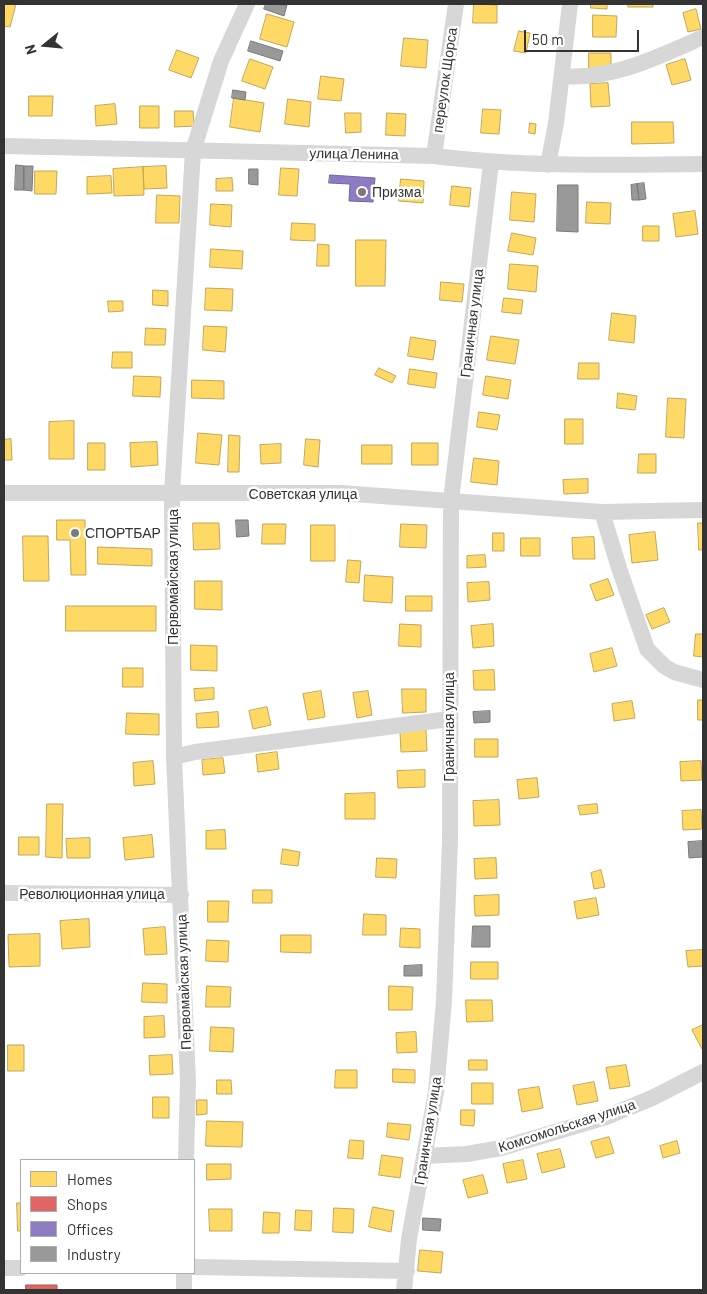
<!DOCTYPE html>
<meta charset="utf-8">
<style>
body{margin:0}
#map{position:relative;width:707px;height:1294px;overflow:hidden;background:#fff;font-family:Barlow,sans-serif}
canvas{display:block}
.frame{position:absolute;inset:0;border:5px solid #333;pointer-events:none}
.legend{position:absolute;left:20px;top:1159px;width:175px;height:115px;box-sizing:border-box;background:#fff;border:1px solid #adadad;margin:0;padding:6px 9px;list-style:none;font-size:15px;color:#333}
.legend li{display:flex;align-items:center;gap:10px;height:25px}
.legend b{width:25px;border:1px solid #adadad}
.north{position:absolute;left:20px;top:20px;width:50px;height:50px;-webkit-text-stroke:4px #fff;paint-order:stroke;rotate:253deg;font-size:14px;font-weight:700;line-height:20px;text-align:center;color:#333}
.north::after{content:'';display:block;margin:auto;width:18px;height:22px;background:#333;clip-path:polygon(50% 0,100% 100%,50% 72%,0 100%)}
.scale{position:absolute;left:524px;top:30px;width:115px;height:22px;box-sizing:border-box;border:2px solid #333;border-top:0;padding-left:6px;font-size:15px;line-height:18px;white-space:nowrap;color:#333;-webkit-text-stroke:4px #fff;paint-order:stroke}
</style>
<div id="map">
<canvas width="707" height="1294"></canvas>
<div class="frame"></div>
<ul class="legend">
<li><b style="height:14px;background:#ffd966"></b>Homes</li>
<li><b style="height:14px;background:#e06666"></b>Shops</li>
<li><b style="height:14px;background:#8e7cc3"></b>Offices</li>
<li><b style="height:14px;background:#999"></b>Industry</li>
</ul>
<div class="north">N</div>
<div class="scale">50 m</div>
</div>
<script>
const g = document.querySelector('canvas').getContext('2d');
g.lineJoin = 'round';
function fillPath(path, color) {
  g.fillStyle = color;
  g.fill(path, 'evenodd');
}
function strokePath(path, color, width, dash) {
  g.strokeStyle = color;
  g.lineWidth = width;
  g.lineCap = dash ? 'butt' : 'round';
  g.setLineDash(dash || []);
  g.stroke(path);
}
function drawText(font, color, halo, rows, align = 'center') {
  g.font = font + ' Barlow,sans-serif';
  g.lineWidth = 5;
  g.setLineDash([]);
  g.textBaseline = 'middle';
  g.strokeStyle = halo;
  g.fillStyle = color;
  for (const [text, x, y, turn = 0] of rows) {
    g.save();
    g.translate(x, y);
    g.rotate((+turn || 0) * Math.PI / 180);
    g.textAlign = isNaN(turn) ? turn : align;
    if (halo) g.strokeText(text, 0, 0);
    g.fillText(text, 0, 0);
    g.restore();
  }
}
const homes = new Path2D(`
 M4,4h12l-6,23 -6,-1z
 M474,4l23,1v18h-24z
 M591,4h16v5l-16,-1z
 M628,4h25v3h-25z
 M696,9l5,20 -13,3 -5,-19z
 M267,14l27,8 -7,25 -27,-8z
 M593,15l24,1 -1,21h-23z
 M519,31l11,2 -4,20 -12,-2z
 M404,38l24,2 -2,28 -25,-2z
 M177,50l22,8 -8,20 -22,-8z
 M589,53h22v14l-22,1z
 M250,59l23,8 -8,22 -23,-8z
 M685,59l6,21 -19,5 -6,-20z
 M321,76l23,3 -3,22 -23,-2z
 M608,83l2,23 -19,1 -1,-23z
 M29,96h24l-1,20h-23z
 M234,98l30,5 -4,29 -30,-5z
 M288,99l23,3 -2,25 -24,-3z
 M115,104l2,20 -21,2 -1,-20z
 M140,106h19v22h-19z
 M483,109l18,1 -2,24 -18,-1z
 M175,111h18l1,15 -19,1z
 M345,113h16v19l-15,1z
 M387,113l19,1 -1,22 -19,-1z
 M632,122h41l1,21 -42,1z
 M530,123l6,1 -1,10 -6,-1z
 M166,166l1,22 -23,1 -1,-22z
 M143,167l1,28 -30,1 -1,-27z
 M281,168l18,1 -2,27 -18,-1z
 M35,171h22l-1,23h-21z
 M111,176l1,17 -25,1v-17z
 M232,178l1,13h-17v-12z
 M401,179l23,2 -1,22 -24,-2z
 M452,186l19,2 -2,19 -19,-2z
 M512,192l24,2 -2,28 -24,-2z
 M157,195l23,1 -1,27h-23z
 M587,202l24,1 -1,21 -24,-1z
 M211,204l21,1 -1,22 -21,-2z
 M695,211l3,23 -22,3 -3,-23z
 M292,223l23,1v17l-24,-1z
 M643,226h16v15h-16z
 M512,233l24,5 -3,17 -25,-4z
 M356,240h30l-1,46h-29z
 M318,244l11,1v21h-12z
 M211,249l32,2 -1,18 -32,-2z
 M510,264l28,2 -2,26 -28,-3z
 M441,282l23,2 -2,18 -22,-2z
 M206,288l27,1 -1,22 -27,-1z
 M153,290l15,1v15l-15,-1z
 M504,298l19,2 -2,14 -19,-2z
 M108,301h15v10l-14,1z
 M612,313l24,3 -2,27 -25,-3z
 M204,326l23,1 -2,25 -22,-2z
 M146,328l20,1 -1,16h-20z
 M491,336l28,4 -4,24 -28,-4z
 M411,337l25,4 -3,19 -25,-4z
 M113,352h19v16h-20z
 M579,363h20v16h-21z
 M379,368l17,8 -4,7 -17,-8z
 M410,369l27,4 -2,15 -27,-4z
 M134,376l27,1 -1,20 -27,-1z
 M486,376l25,4 -3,19 -25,-4z
 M192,380l32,1v18l-32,-1z
 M618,393l19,3 -2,14 -18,-2z
 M668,398l18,1 -2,39 -18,-1z
 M479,412l21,3 -3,15 -20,-3z
 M565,419h18v25h-18z
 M74,421v38h-25v-37z
 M198,433l24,2 -3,30 -23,-2z
 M229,435l11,1 -1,36h-11z
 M11,439l1,21h-8v-20z
 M306,439l14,1 -2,27 -14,-2z
 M157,442l1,23 -27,2 -1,-24z
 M88,443h17v27h-17z
 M412,443h26v22h-26z
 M281,444v19l-20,1 -1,-19z
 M362,445h30v19h-30z
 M639,454h17v19h-18z
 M474,458l25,3 -2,24 -26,-3z
 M588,479v14l-24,1 -1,-14z
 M57,520h28l1,55h-15l-1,-35h-13z
 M193,523h26l1,26 -26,1z
 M698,523h5v27h-4z
 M263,524h23l-1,20h-23z
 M401,524l26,1 -1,23 -26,-1z
 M311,525h24v36h-24z
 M655,532l3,28 -26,3 -3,-28z
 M493,533h11v18h-11z
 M23,536h25l1,45h-25z
 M594,537l1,22h-22l-1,-21z
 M521,538h19v18h-19z
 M98,547l54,2v17l-54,-2z
 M485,555l1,12 -19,1v-12z
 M348,560l13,1 -2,22 -13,-1z
 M365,575l28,2 -1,26 -28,-2z
 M608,579l6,16 -18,6 -6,-16z
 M195,581h27v29l-27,-1z
 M489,582l1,18 -22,2 -1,-19z
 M406,596h26v15h-26z
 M66,606h90v25h-90z
 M664,608l6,14 -18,7 -6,-14z
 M400,624l21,1v22l-22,-1z
 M493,624l1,22 -21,2 -2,-22z
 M696,634h7v23l-9,-1z
 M191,645l26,1v25l-26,-1z
 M612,648l5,18 -23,6 -4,-18z
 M123,668h20v19h-20z
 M494,670l1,20h-21l-1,-19z
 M214,688v11l-19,2 -1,-12z
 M402,689h24v23l-23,1z
 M321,691l4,26 -17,3 -5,-26z
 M368,691l4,24 -15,3 -4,-25z
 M698,700h5v20h-5z
 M632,701l3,17 -21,3 -2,-17z
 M267,707l4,18 -18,4 -4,-18z
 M218,712l1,15 -22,1 -1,-14z
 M127,713l32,1v21l-33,-1z
 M426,730l1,21 -26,1 -1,-20z
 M475,739h23v18h-23z
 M277,752l2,17 -21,3 -2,-17z
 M223,758l2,15 -22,2 -1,-15z
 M153,761l2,23 -21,2 -1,-23z
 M701,761l1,19 -21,1 -1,-19z
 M425,770v17l-27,1 -1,-17z
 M537,778l2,19 -20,2 -2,-19z
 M375,793v26h-30v-25z
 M499,800l1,25 -26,1 -1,-25z
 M47,804h16l-1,54 -16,-1z
 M597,804l1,9 -18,2 -2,-9z
 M701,810l1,19 -19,1 -1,-19z
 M225,830l1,19h-20v-18z
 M152,835l2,22 -29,3 -2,-22z
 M19,837h20v18h-20z
 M90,838v20h-23l-1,-19z
 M283,849l17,3 -2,14 -17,-2z
 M377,858l20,1 -1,19 -20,-1z
 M496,858l1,20 -22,1 -1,-20z
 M601,870l4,17 -11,2 -3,-16z
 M253,890h19v13h-19z
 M499,895v20l-24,1 -1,-20z
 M596,898l3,17 -22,4 -3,-17z
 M208,901h21l-1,21h-20z
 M364,914l22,1v20h-23z
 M89,919l1,28 -28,2 -2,-28z
 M165,927l2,27 -22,1 -2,-26z
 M401,928l19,1v19l-20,-1z
 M40,934v32l-31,1 -1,-32z
 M281,935h30v18l-30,-1z
 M207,940l22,1 -1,21 -22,-1z
 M703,950v16l-15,1 -2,-16z
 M471,962h27v17h-27z
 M143,983l24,1v19l-25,-1z
 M207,986l24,1 -1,20h-24z
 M389,986l24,1 -1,23h-23z
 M466,1000h26l1,21 -26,1z
 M164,1016l1,21 -21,1v-21z
 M703,1025v23l-1,1 -10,-19z
 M211,1027l23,1 -1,24 -23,-1z
 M416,1032l1,20 -20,1 -1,-20z
 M8,1045h16v26h-16z
 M172,1055l1,19 -23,1 -1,-19z
 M469,1060h18v10h-18z
 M626,1065l4,21 -20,3 -4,-21z
 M393,1069l22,1v13l-22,-1z
 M336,1070h21v18h-22z
 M217,1080h14l1,14h-15z
 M594,1082l4,19 -21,4 -4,-19z
 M472,1083h21v21h-21z
 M539,1087l4,21 -21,4 -4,-22z
 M153,1097h16v21h-16z
 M197,1100h10v14l-10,1z
 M461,1110h14l-1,16 -13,-1z
 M207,1121l36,1 -1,25 -36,-1z
 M388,1123l23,2 -2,15 -22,-3z
 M609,1137l5,16 -18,5 -5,-16z
 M350,1140l14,1 -1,18 -15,-1z
 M677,1141l3,12 -17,5 -3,-12z
 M560,1149l5,18 -23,6 -5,-19z
 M382,1155l21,3 -3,20 -21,-3z
 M523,1160l4,19 -20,4 -4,-19z
 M207,1164h24v15l-24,1z
 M483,1175l5,18 -20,5 -5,-18z
 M17,1203h4v28h-3z
 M373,1207l21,4 -3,21 -22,-5z
 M334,1208l20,1 -1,24 -20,-1z
 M209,1209h23v22h-22z
 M296,1210l16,1 -1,20 -16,-1z
 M264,1212l16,1 -1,20h-16z
 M420,1250l23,2 -2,21 -23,-2z`);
const shops = new Path2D(`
 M26,1285h31v5h-31z`);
const offices = new Path2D(`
 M330,175l45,3 -2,24 -24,-1 1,-17 -21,-1z`);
const industry = new Path2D(`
 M266,4l21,1 -3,11 -20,-7z
 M251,41l32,10 -3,10 -32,-10z
 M233,90l13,2 -1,8 -13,-2z
 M16,165l8,1v24h-9z
 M24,166h9l-1,25 -8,-1z
 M249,169h9v16l-9,-1z
 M644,183l2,16 -7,1 -2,-16z
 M637,184l2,16h-7l-1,-15z
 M558,185h20v47l-21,-1z
 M236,520h12l1,16 -12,1z
 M490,711v11l-16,1 -1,-11z
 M703,841v16l-14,1 -1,-16z
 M473,926h17v21h-18z
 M422,965v11h-18v-10z
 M423,1218l18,1 -1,12 -17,-1z`);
const minor = new Path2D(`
 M562,76c50,4 96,-19 141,-39
 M4,146l430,10c90,11 179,9 269,8
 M434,156l22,-152
 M548,165l8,-42 14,-119
 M4,493h336l262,19 101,-2
 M602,512l17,56 28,81 17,17 10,6 29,8
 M174,757l21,-5 254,-33
 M4,893l177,2
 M424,1156l43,-2 34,-6 105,-31 46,-19 51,-26
 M186,1160l2,-79 -14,-324 -2,-264 21,-342 28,-90 26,-57
 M194,1267l213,4
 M4,1268h17
 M184,1273v17
 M404,1290l5,-51 27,-147 8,-91 6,-161 1,-340 40,-337`);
const markers = [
 [362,192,5,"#7a7a7a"],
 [75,533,5,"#7a7a7a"]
];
const streetNames = [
 ["переулок Щорса",445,80,-82],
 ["улица Ленина",354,154,1],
 ["Граничная улица",472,323,-83],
 ["Советская улица",303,494],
 ["Первомайская улица",173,577,-90],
 ["Граничная улица",449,727,-90],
 ["Революционная улица",92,894],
 ["Первомайская улица",184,982,-92],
 ["Комсомольская улица",567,1126,-18],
 ["Граничная улица",428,1131,-81]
];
const poiNames = [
 ["Призма",372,192],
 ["СПОРТБАР",85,533]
];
fillPath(homes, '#ffd966');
strokePath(homes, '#c2a757', 1);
fillPath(shops, '#e06666');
strokePath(shops, '#ac5757', 1);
fillPath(offices, '#8e7cc3');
strokePath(offices, '#736698', 1);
fillPath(industry, '#999');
strokePath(industry, '#7a7a7a', 1);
strokePath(minor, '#d7d7d7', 16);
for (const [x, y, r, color] of markers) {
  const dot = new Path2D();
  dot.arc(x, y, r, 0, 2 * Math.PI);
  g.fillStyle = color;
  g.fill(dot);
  strokePath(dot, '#fff', 2);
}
drawText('14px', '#333', '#fff', streetNames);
drawText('14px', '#333', '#fff', poiNames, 'left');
</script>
